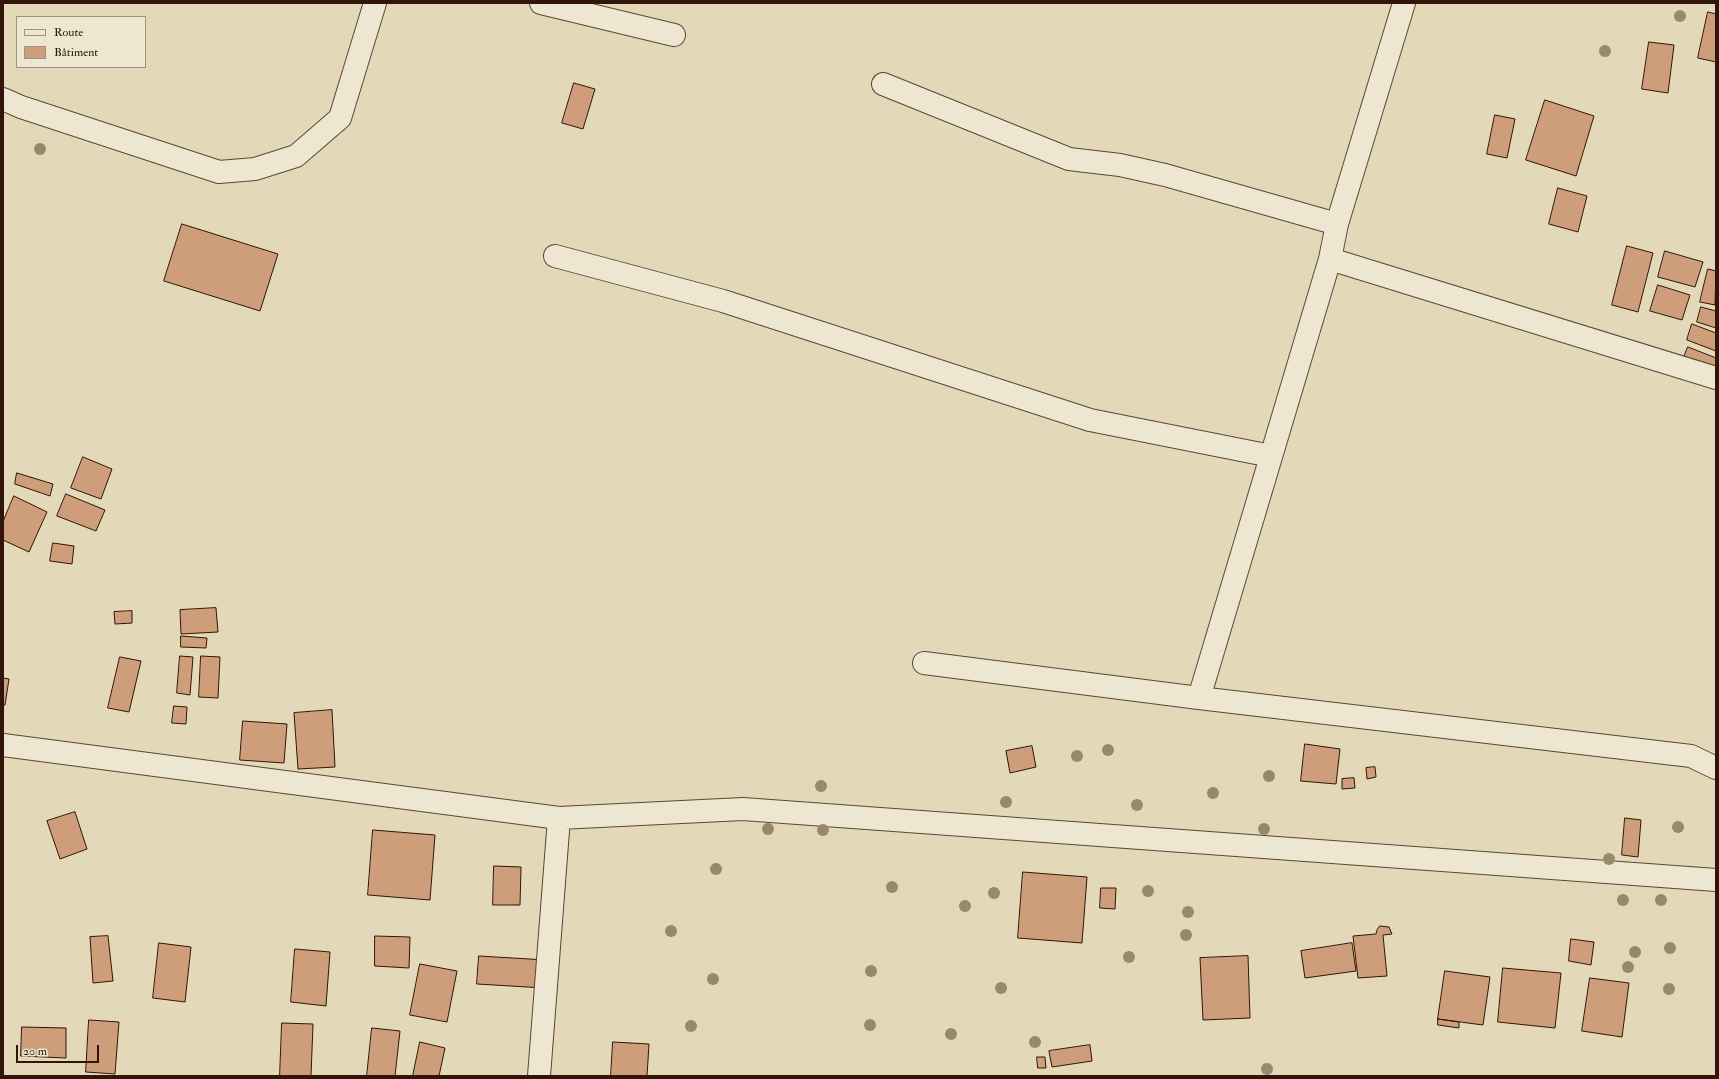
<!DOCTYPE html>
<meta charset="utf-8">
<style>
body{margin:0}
#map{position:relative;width:1719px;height:1079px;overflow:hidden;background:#e3d8b7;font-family:"IM FELL Double Pica",serif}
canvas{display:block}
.frame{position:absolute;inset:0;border:4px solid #301508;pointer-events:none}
.legend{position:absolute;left:16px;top:16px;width:130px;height:52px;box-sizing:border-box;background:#ede6d0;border:1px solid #a19280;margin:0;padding:5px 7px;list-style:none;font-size:12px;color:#301508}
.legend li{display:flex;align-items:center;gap:8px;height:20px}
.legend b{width:20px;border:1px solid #a19280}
.scale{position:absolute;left:16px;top:1045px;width:83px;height:18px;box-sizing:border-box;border:2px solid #301508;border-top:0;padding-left:5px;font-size:12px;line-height:14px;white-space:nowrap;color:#301508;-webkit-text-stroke:3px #ede6d0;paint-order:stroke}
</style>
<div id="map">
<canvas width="1719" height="1079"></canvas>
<div class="frame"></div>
<ul class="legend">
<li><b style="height:5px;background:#ede6d0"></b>Route</li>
<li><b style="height:11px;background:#ce9d79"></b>Bâtiment</li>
</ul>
<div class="scale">20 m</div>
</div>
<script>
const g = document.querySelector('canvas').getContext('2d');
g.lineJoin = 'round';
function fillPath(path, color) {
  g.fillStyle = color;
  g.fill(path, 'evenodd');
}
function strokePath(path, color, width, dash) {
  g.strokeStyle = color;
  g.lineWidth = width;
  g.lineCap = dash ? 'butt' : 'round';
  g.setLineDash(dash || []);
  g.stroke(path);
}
const building = new Path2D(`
 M1708,12l8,2v48l-18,-4z
 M1649,42l25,3 -6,48 -26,-4z
 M574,83l21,6 -12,40 -21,-6z
 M1545,100l49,16 -18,60 -50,-16z
 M1495,115l20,4 -8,39 -20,-4z
 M1558,188l29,8 -9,36 -29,-8z
 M182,224l96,30 -18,57 -96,-30z
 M1627,246l26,7 -15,59 -26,-7z
 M1665,251l38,11 -8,25 -37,-10z
 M1708,269l8,2 -1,34 -15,-3z
 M1658,285l32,10 -8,25 -32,-9z
 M1701,307l15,4v17l-19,-6z
 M1692,324l24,9v18l-29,-11z
 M1688,347l28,11v11l-32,-12z
 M83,457l29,12 -11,30 -30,-11z
 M17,473l36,11 -3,12 -35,-12z
 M66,494l39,16 -9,21 -39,-15z
 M14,496l33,16 -18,40 -26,-12v-18z
 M53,543l21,3 -2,18 -22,-3z
 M216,608l2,24 -37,2 -1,-24z
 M132,611v12l-17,1 -1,-12z
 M181,636l26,2 -1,10 -25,-1z
 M180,656l13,1 -3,38 -13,-2z
 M201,656l19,1 -2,41 -19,-1z
 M120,657l21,4 -12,51 -21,-4z
 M3,678l6,1 -4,26h-2z
 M174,706l13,1 -1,17 -14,-1z
 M332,710l3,57 -37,2 -4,-56z
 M243,721l44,3 -3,39 -44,-3z
 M1305,744l35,5 -4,35 -35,-3z
 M1032,746l4,21 -26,6 -4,-22z
 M1375,767l1,10 -9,2 -1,-11z
 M1354,778l1,10 -13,1v-10z
 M75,812l12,37 -27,10 -13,-38z
 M1625,818l16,2 -3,37 -16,-2z
 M373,830l62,5 -5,65 -62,-5z
 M494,866l27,1 -1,38h-27z
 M1023,872l64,5 -5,66 -64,-5z
 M1101,888h15l-1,21 -15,-1z
 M1380,926l9,1 3,7 -9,1 4,41 -29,2 -5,-42 23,-2 1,-4z
 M108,936l5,45 -20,2 -3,-46z
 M375,936l35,1 -1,31 -34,-2z
 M1571,939l23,3 -3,23 -22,-4z
 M159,943l32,4 -6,55 -32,-4z
 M1352,943l4,28 -51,7 -4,-27z
 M295,949l35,3 -4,54 -35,-4z
 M479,956l67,4 -2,28 -67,-4z
 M1248,956l2,62 -47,2 -3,-62z
 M420,964l37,7 -10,51 -37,-7z
 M1503,968l58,5 -6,55 -57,-6z
 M1445,971l45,6 -7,48 -45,-6z
 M1590,978l39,5 -7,54 -40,-6z
 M1438,1019l21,3v6l-21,-3z
 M89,1020l30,2 -4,52 -29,-2z
 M282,1023l31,1 -2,52h-31z
 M22,1027l44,1v30l-45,-2z
 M372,1028l28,3 -5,45h-28z
 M420,1042l25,6 -6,28h-26z
 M613,1042l36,2 -2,32h-36z
 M1090,1045l2,16 -40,6 -3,-16z
 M1037,1057h8l1,11h-8z`);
const minor = new Path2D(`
 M541,3l133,32
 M883,84l186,75 51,6 45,10 172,49
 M3,99l18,8 198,65 36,-3 41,-13 44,-38 35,-115
 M555,256l168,45 367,119 181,36
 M1330,259l386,119
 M924,663l275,35 492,58 25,12
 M1199,698l131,-439 7,-35 67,-221
 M3,745l556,73 184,-9 973,71
 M539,1076l20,-258`);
const trees = [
 [1680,16],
 [1605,51],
 [40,149],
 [1108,750],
 [1077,756],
 [1269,776],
 [821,786],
 [1213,793],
 [1006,802],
 [1137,805],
 [1678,827],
 [768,829],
 [1264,829],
 [823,830],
 [1609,859],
 [716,869],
 [892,887],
 [1148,891],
 [994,893],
 [1623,900],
 [1661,900],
 [965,906],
 [1188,912],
 [671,931],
 [1186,935],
 [1670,948],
 [1635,952],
 [1129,957],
 [1628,967],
 [871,971],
 [713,979],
 [1001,988],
 [1669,989],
 [870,1025],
 [691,1026],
 [951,1034],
 [1035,1042],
 [1267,1069]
];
fillPath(building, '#ce9d79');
strokePath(building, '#301508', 1);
strokePath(minor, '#5d4634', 24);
strokePath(minor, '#ede6d0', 22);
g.fillStyle = '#98886c';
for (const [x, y] of trees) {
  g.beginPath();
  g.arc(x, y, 6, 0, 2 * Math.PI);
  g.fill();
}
</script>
